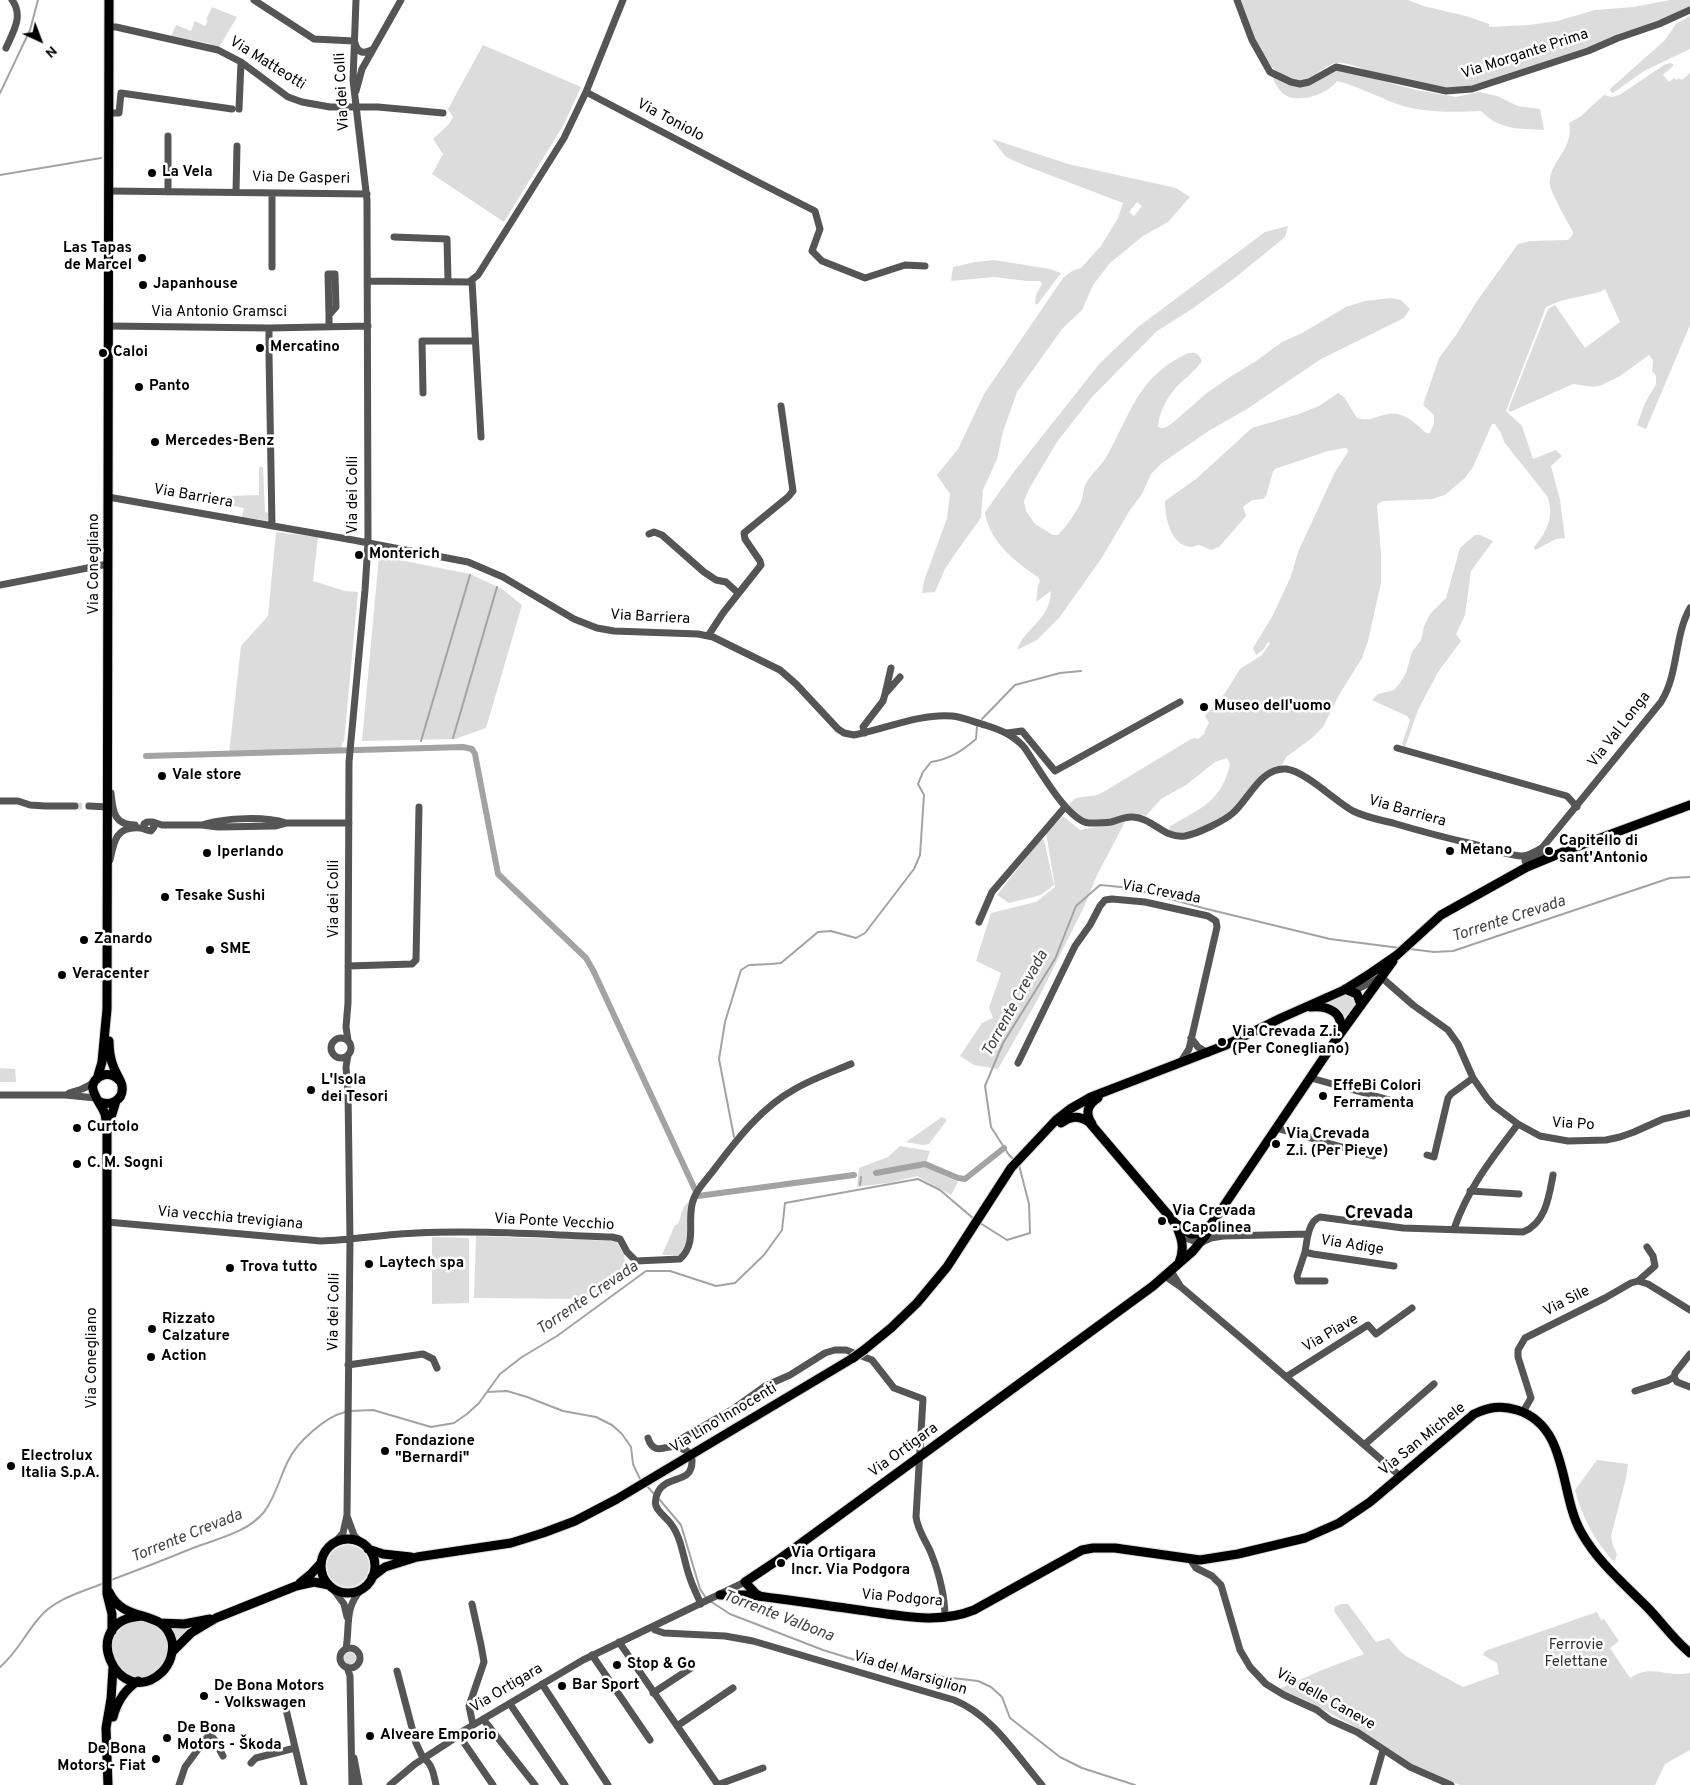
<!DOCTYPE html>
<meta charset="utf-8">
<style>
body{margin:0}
#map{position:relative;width:1690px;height:1785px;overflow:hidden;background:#fff;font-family:Overpass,sans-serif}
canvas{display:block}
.north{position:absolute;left:15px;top:15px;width:50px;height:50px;-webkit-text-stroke:4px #fff;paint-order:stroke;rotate:137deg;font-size:14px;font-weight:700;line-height:20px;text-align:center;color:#000}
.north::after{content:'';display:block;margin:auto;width:18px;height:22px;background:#000;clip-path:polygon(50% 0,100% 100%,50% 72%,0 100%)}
</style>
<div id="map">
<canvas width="1690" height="1785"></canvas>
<div class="north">N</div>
</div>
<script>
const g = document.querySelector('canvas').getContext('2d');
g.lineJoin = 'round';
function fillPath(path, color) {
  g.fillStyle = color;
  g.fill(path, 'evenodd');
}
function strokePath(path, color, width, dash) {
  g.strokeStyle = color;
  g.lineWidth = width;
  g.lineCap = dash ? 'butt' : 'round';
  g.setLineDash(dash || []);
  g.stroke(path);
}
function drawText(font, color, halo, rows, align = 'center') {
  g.font = font + ' Overpass,sans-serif';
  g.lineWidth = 5;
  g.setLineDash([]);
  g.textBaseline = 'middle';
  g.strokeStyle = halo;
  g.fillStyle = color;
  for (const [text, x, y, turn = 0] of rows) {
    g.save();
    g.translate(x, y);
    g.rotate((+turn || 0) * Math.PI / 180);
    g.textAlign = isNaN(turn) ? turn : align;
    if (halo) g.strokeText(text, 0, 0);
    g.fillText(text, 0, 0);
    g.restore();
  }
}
const green = new Path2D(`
 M1241,0h167l15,6 43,10 23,8v3l40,-2 28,-4 38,-11 38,-3 37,-7h20v11l-28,13 -182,59c-8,2 -17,6 -26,6 -20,-1 -59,-9 -79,-15 -10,-4 -22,-10 -33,-11 -22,-3 -29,29 -59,13 -23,-13 -33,-53 -42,-76z
 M212,7l25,10 -18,30 -12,-4 -36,-7 5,-11 15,6 4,-10 10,5 3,-5 -2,-1z
 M1690,16v33l-46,22 -31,22 -2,-1 -1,-3 55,-49 11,-16z
 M483,45l98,42 -17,37 -60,98 -72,-48 11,-20 -10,-15 16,-15 4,-7 -5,-8z
 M1670,63l4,2 -11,10 6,7 5,-4 3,2 2,-2 3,2 8,-7v252l-44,104 -9,-4 8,-22 11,-19v-8l-4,-5 1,-11 -4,-5 -29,21 -18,9 -9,2 -20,-3 -63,28 -2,-2 40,-101 7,-4 30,43 35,-26 -15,-33 -5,3 -40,9 -14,6 -40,104 16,15 11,33 23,-9 6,6 -11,10 9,34 5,38 -9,1 -21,11 -1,-3c13,-15 21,-32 13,-51l-43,-54 -3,-9 -6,-9h-3l-19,43 -8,11 -20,17 -13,4 -48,2 -5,2 -2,3 4,47v30l-13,58 -6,17 -23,37 -16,32 -11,11 -26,19 -5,10 -9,2c-24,25 -49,59 -87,64 -5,1 -11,-1 -16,-1l1,-6c30,-17 52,-25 60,-62l-3,-6 -12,4 -29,23 -25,14 -15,17c-18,-7 -37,8 -56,4 -8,-2 -14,-7 -21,-12l1,-5 6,-5 21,-3 8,-4 86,-52 5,-1 2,1 7,-6 -1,-1 5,-9 -4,-7 20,-23 15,-24 22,-14 8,-12 -2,-1 -4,7 -8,6 -3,-7 20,-33 18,-39 7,-24 37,-80 13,-20v-3l-3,-1 -17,3 -53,18 -2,3 -7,24 -3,3 -11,1 -9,7 3,9 -27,31 -8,3c-3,-1 -8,-4 -12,-5 -2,0 -5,2 -8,2 -21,-2 -26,-30 -26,-46l31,-22 56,-51 47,-14 20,-8 19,-13 6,4 13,21c14,4 19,-2 31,-4 16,-3 28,10 38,19h4l4,-10v-8l-11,-10 16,-47 17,-23 21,-34 41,-57 13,-3 37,-1 4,-4 1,-4c-5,-9 -21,-38 -23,-46 -3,-24 25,-36 19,-63l12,-7 23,-21 8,2 9,-3 43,-29z
 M1337,70l19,4 60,16 40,7 23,-5 18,4 21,10 22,3 4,21c-26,-2 -43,1 -63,-19 -25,1 -54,2 -78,-5 -22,-7 -42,-19 -66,-25 -8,12 -33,21 -48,16 -9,-3 -14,-14 -18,-22 33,18 35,11 66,-5z
 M992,139l76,25 108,24 14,9 -22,25 -25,14 -33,27 -17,22 -11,25 -20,19 -45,63 -14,40 -6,27 -14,31 -2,27 -3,5 -21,29 -12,18 -10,23 -13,1 2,-12 23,-63 3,-24 -13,-19 21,-26 26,-55 79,-116 9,-7 9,-3 20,-22 17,-28 5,-15 -97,-37 -20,-9zM1137,202l5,4 -8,10 -5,-4z
 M1288,226l-3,11 -49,40 -44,32 -35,22 -65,66 -35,45 -28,47 -5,12 2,10 9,13 18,11h5c8,-8 17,-21 22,-31 3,-6 3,-13 5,-19 6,-12 17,-19 23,-31 22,-40 30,-76 76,-99 8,-4 14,-3 18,6 -8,12 -19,18 -28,29 -8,9 -15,24 -16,36l2,2h4l6,-3 38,-33 22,-15 26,-16 26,-19 20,-9 44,-26 19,-6 26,-3 10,2 9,9 -6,9 -83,41 -74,50 -37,21 -48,33 -11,11 -9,20 -12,16 -29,49 -42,59 -22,22 -20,10c7,-22 33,-29 34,-59l-15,11 2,-16 2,-6 -2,-3c-23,-15 -48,-35 -53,-64l3,-5 25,-35 87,-110 38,-36 127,-95z
 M994,260l56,9 11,4 -24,32 -2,-2 1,-8 6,-11 -2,-3h-13l-33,-4 -43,4 2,-14 22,-5z
 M259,467h4l2,45 4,1v8l-27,-4 2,-9 -47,-9v-2l62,-2z
 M276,532l42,5 -5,44 32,10 13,1 -14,150h-2l-1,10 -112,2 12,-108 27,-30z
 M1475,535h5l13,6 -22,30 -6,44 -9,19 5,7 -23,31 -20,38 -13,37 -3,-3 8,-24 -3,-4 -35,-16 6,-6 16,-4 6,-7 6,-10 6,-21 9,-12 3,-14 6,-12 16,-16 14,-50z
 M379,556l91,18 32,15 20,16 -36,123 -31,11 -93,2z
 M1063,816l17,14 45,-8 -28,53 -13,32 -46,92 -40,70 -24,-4 -14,-9 22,-33 11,-5 -4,-10 12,-35 -25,-12 15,-48 45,-11 19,-15 -9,-54z
 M1041,839l3,1 10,45 -13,10 -32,8 -12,-8z
 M1344,993l8,1 4,6 -1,7 -11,15 -8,-13 -13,-7z
 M0,1068l15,1 1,13h-16z
 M942,1117l5,3 -18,24 -6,1 -17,-3z
 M900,1146l30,5 -5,15 33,16 -7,13 -34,-19 -23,6 -37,5 2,-19 29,-11z
 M690,1201c-1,18 1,41 -11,54h-17l13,-30 3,-1c4,-8 3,-18 12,-23z
 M476,1236l140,5 8,13 2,15 -17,15 -22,15 -113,-1z
 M432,1237l37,1v65l-37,1z
 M1597,1460l31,4 -2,14 -15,58 2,10 4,8 -2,7 -3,-1c-18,-21 -30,-43 -37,-70z
 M327 1566a21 21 0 1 1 42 0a21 21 0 1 1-42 0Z
 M1341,1604h7l28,38 13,-4 10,12 7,6 57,31 36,-13 -2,-11 -14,-8 2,-4 112,-39 4,8 3,-1 15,22 -9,7 20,30c22,-15 37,0 60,-5v77l-25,14 -10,21h-195l-49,-21 -52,-35 -52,-28 -28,-12 43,-19 42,-16 -28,-40 -2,-4 1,-3z
 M112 1649a28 28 0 1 1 56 0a28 28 0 1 1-56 0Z
 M197,1625l-21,16 -5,-13z
 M344 1658a6 6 0 1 1 12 0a6 6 0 1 1-12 0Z`);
const stream = new Path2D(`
 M0,93l30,-63 8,-30
 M0,175l101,-17
 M982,719l33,-34 45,-12 21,-2
 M453,738l44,-151
 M421,741l49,-166
 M1410,949l24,3 19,-1 217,-73 20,-1
 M734,1137l-15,-78 6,-37 16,-52 8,-5 22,-1 10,-1 37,-31 13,-1 25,7 9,-5 49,-64 6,-14 4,-60 -6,-11 5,-12 8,-10c19,-3 31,-11 45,-23l1,-12
 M1014,1160l-5,-5 -18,-28 -6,-41 18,-43 52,-84 21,-53 24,-21 31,3 72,20 127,31 70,9
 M860,1185l1,-8
 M980,1223l27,17 23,-7 -1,-29 -10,-39
 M487,1392l20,-1 20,6 36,14 33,6 16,8 10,9 9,13 2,17 8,17
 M350,1411l23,-1 58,17 23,-4 13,-9 12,-11 21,-29 22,-17 35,-21 89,-65h24l46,15 19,-3 29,-28 18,-25 3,-27 133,-24 22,11 34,29
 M647,1486l8,9
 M659,1499l22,26 19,64 6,9
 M111,1580c27,-10 55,-21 82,-32 23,-9 54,-15 71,-36 11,-14 16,-35 24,-51 9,-19 37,-44 57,-49
 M710,1601l20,13 93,36 45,14 68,12 42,5 13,6 11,10 8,21 50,39 22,11 53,17
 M0,1667c17,-14 25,-33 39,-49 15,-19 43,-26 65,-35`);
const canal = new Path2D(`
 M146,756l317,-9 9,2 3,5 23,120 88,84 7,12 105,226 156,-21
 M876,1173l49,-9 33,14 7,1 39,-31`);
const minorTunnel = new Path2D(`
 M75,806h14`);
const minor = new Path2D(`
 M254,0l60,39 40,2
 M1237,0l15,40 18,32 21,10 9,2 9,-2 27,-15 110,24 26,-2 116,-38 30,-13 41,-14 31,-14
 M109,27h7l102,23 23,12 47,35 14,5 28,5h48l65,6
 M355,43c3,11 9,11 18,6
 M6,48c7,-16 18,-32 6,-48
 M356,91l6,-22 39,-69
 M586,92l37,-92
 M239,109l2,-47
 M109,113h10l2,-20 111,16
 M109,191l258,3
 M168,192v-56
 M236,192l1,-46
 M394,237l53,2 1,42
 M272,267v-74
 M368,281l101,1 9,-7 86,-137 22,-46 170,89 59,30 5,18 -8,22 10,10 43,17 40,-13 20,1
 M472,281l9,156
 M109,326l160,2 99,-2
 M329,327v-12l7,-8 -1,-33h-7l1,41
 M269,328v23
 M269,354l3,172
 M423,393l-1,-52h53
 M108,497l245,43 115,22 35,15 71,42 23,9 17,3 84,3 15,3 67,33 16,14 42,45 6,4 10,2c31,-6 67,-22 98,-19 11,1 22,6 33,9 16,5 28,10 39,22 13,18 43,74 65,76 7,0 15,0 22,-1 8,-2 14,-6 22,-5 20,1 31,22 52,19 12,-2 39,-15 48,-23 16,-14 28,-46 53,-44 19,2 49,32 67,42 12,6 27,9 40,12 27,8 53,15 80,21 15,4 34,11 48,12 6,1 15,-5 21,-8
 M649,534l5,-2 8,3 42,37 12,8 10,2 12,11
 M0,585l108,-21
 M708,636l15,-23 38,-48 -1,-4 -15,-22 -1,-6 44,-36 5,-6 -12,-85
 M885,694l6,-26
 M865,733l-2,-6 20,-26 2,-7 15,-17
 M1007,733l15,-2 33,40 125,-69
 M1397,748l170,48 10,11
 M111,793c2,17 2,32 24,32
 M0,801h18l12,4 15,1h30
 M89,806l19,1
 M153,822l9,3h40l16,2 57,-1 11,-3h63
 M205,824c21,-6 60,-8 81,-1
 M1542,848l119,-146c18,-29 13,-66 29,-94
 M110,860c4,-19 6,-34 30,-32 4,0 7,3 11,3l3,-4 -1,-5h-6l-3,2 1,5
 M1525,861l18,-8
 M979,922l13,-30 73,-85
 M348,966l64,-2 4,-4 3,-153
 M1354,991l27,-14 32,28 35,25 10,14 15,34 14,20 7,8 24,18 22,12 28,5 38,-1 14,-3 14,-5 29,-13 27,-6
 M331 1048a10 10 0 1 1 20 0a10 10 0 1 1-20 0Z
 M1191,1038l7,9 10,6
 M348,1040l-2,-13 2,-24 1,-241 16,-172 3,-47 -1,-343 -14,-120 3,-80
 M1018,1063l57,-117 15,-21 10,-19 5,-6 7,-1 33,3 63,14 8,5 1,6 -28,122 -9,14
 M1311,1078l100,28
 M69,1093l13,-4 12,-6
 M0,1095h65l31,3
 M1276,1128l97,28
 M1427,1155l7,2 14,-59 3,-4 22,-16
 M1470,1191l49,3
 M1217,1216v13l6,7
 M107,1222l214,19c32,-1 64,-7 96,-8 64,-3 130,2 195,4l8,2 7,13 9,9 44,-2c19,-18 5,-40 14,-61 4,-11 15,-21 22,-31 22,-29 46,-60 79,-78 17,-10 37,-17 56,-25
 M1454,1229c14,-41 38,-71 64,-105
 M1180,1230l8,9 12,4 11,-5 12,-2 85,-2
 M1305,1252l-8,24 1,5h27
 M1394,1266l-81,-12 -8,-2c2,-11 3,-31 15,-35l83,11 120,4c23,-9 26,-36 30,-57
 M1171,1271l10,16
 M1165,1276l16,11 66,56 153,133
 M1638,1281l17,-15 -2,-10 -6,-9
 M1690,1354l-15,19 -1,4 3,5 13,5
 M348,1365l75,-11 10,5 4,9
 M1286,1377l82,-52 8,9 36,-26
 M1635,1391l32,-10 7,-4
 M1523,1412l8,-14 -13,-41v-7l7,-12 80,-40 26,-15 7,-2 10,3 42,26
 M648,1438c5,17 16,9 28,8l11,5
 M1364,1445l70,-61
 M676,1446l5,-7 52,-30 32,-23 25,-11 35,-22 10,-3h11l26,10 22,28 29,11 -7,118c2,14 10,24 15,36 8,20 14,43 14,65
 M692,1460c1,25 -25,14 -34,32 -8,17 4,20 13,32 10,13 12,32 17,48 3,11 8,21 13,32
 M347,1516l7,19 6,7
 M335,1542l8,-9 4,-18 3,-275 -2,-149 -2,-24 2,-12
 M1190,1559l6,9 16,8 9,9 19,65 10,17 16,17 18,11 33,15 13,10 27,12 53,35 41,18
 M333,1589l11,15 3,13
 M472,1604l9,41 3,17 -15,44 4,19
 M652,1627l3,3 9,3 61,3 28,5 201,59c38,15 62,55 88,85
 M619,1642l99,143
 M340 1658a10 10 0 1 1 20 0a10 10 0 1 1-20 0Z
 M346,1649c4,-23 -2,-42 16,-60
 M592,1655l58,85
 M347,1667l3,9 2,109
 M397,1671l19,72 7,15
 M542,1684l66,101
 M653,1693l38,-25
 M510,1704l55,81
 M285,1705l19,80
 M483,1719l52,66
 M677,1726l56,-38
 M458,1734l35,51
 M354,1758l5,27
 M423,1758c9,5 11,17 13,27
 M251,1763l5,-5 39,-10
 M179,1785l6,-18 23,-31 2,-1 4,4 9,17
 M390,1785l25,-21 37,-24 6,-6 125,-74 162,-78
 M717,1785l46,-17
 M1373,1785l10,-35`);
const major = new Path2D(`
 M1345,989l12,5 4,11
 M1310,1007c18,-2 37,6 28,27
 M97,1079l5,-17 5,-53 2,-1009
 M98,1101c11,6 26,0 24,-15 -1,-6 -6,-12 -8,-18 -4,-9 -5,-18 -5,-27
 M1061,1123c10,-7 17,-8 28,-1l86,101 16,11c13,1 19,-8 26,-18l118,-175 58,-80
 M1092,1124c-7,-11 -5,-19 6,-26
 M108,1127l8,-26
 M1176,1225c6,14 9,23 3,38
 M864,1350l27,-22 26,-25 30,-36 64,-99 45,-48 14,-11 21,-12 135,-52 55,-27 63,-28 27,-17 26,-18 44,-40 86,-48 41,-17 122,-45
 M321 1566a27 27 0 1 1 54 0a27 27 0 1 1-54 0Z
 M368,1549l15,5 28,3
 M372,1577l13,-10 32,-10 94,-14 32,-10 32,-12 42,-22 236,-141
 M300,1583l11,-9 10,-11
 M109,1592c16,34 54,14 63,49 2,11 -2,23 -10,31 -43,41 -88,-53 -19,-56
 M720,1595h28c37,4 74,10 111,15 39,5 78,15 115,0l108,-60 11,-2h22l85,12 38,-6 67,-16 34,-15 31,-21 104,-88c15,-7 27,-9 43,-4 52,16 42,83 64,122 16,29 42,51 65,74 15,15 27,33 44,47
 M760,1596l-4,-2 -11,-12 36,-24 372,-272 40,-35 13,-16 11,-19
 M160,1623l24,1 26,-5
 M112,1631v-17l-5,-20v-465c0,-5 -1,-10 -2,-15 -4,-12 -23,-29 -4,-38 6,-3 13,-1 18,4
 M172,1652l19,-19 25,-15 80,-32 18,-4 15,3
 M113,1717c4,-15 11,-27 25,-36
 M108,1785l-2,-57 5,-29 2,-31`);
const majorBridge = new Path2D(`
 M853,1358l11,-8`);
const markers = [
 [152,173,5,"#000"],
 [142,258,5,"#000"],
 [143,285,5,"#000"],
 [260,348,5,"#000"],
 [103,353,5,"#000"],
 [139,387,5,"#000"],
 [155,442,5,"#000"],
 [359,555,5,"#000"],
 [1204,707,5,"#000"],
 [162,776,5,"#000"],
 [1450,851,5,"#000"],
 [1549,851,5,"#000"],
 [207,853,5,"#000"],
 [165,897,5,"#000"],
 [84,940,5,"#000"],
 [210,950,5,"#000"],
 [62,975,5,"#000"],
 [1222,1042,5,"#000"],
 [311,1090,5,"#000"],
 [1323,1096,5,"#000"],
 [77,1128,5,"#000"],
 [1276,1144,5,"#000"],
 [77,1164,5,"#000"],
 [1162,1221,5,"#000"],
 [369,1264,5,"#000"],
 [230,1268,5,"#000"],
 [152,1329,5,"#000"],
 [151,1357,5,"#000"],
 [385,1451,5,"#000"],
 [11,1466,5,"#000"],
 [781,1563,5,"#000"],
 [617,1665,5,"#000"],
 [562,1686,5,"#000"],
 [204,1696,5,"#000"],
 [370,1736,5,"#000"],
 [167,1738,5,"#000"],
 [156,1759,5,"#000"]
];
const streetNames = [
 ["Via Morgante Prima",1525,55,-18],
 ["Via Matteotti",267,64,32],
 ["Via dei Colli",343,92,-93],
 ["Via Toniolo",670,121,28],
 ["Via De Gasperi",301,179,1],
 ["Via Antonio Gramsci",219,313],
 ["Via dei Colli",354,495,-90],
 ["Via Barriera",193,497,10],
 ["Via Conegliano",95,564,-90],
 ["Via Barriera",650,618,3],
 ["Via Val Longa",1620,730,-52],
 ["Via Barriera",1407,812,16],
 ["Via Crevada",1161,893,10],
 ["Via dei Colli",335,899,-90],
 ["Via Po",1573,1125,3],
 ["Via vecchia trevigiana",230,1219,5],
 ["Via Ponte Vecchio",554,1223,3],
 ["Via Adige",1352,1246,9],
 ["Via Sile",1567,1302,-27],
 ["Via dei Colli",335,1312,-89],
 ["Via Piave",1331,1334,-30],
 ["Via Conegliano",93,1358,-90],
 ["Via Lino Innocenti",724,1419,-31],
 ["Via San Michele",1423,1440,-39],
 ["Via Ortigara",904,1451,-36],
 ["Via Podgora",902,1599,5],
 ["Via del Marsiglion",910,1674,17],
 ["Via Ortigara",507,1689,-31],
 ["Via delle Caneve",1325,1700,29]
];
const poiNames = [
 ["La Vela",162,173],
 ["Las Tapas",132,249,"right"],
 ["de Marcel",132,266,"right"],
 ["Japanhouse",153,285],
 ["Mercatino",270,348],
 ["Caloi",113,353],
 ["Panto",149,387],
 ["Mercedes-Benz",165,442],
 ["Monterich",369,555],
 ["Museo dell'uomo",1214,707],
 ["Vale store",172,776],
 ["Capitello di",1559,842],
 ["sant'Antonio",1559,859],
 ["Metano",1460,851],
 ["Iperlando",217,853],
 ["Tesake Sushi",175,897],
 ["Zanardo",94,940],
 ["SME",220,950],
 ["Veracenter",72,975],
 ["Via Crevada Z.i.",1232,1033],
 ["(Per Conegliano)",1232,1050],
 ["L'Isola",321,1081],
 ["dei Tesori",321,1098],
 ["EffeBi Colori",1333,1087],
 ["Ferramenta",1333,1104],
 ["Curtolo",87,1128],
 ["Via Crevada",1286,1135],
 ["Z.i. (Per Pieve)",1286,1152],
 ["C. M. Sogni",87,1164],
 ["Via Crevada",1172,1212],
 ["- Capolinea",1172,1229],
 ["Laytech spa",379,1264],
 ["Trova tutto",240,1268],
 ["Rizzato",162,1320],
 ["Calzature",162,1337],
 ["Action",161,1357],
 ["Fondazione",395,1442],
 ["\"Bernardi\"",395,1459],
 ["Electrolux",21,1457],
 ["Italia S.p.A.",21,1474],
 ["Via Ortigara",791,1554],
 ["Incr. Via Podgora",791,1571],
 ["Stop & Go",627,1665],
 ["Bar Sport",572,1686],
 ["De Bona Motors",214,1687],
 ["- Volkswagen",214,1704],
 ["De Bona",177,1729],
 ["Motors - Škoda",177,1746],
 ["Alveare Emporio",380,1736],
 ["De Bona",146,1750,"right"],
 ["Motors - Fiat",146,1767,"right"]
];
const parkNames = [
 ["Ferrovie",1576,1646],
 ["Felettane",1576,1663]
];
const waterNames = [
 ["Torrente Crevada",1509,920,-18],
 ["Torrente Crevada",1016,1004,-61],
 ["Torrente Crevada",588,1299,-34],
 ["Torrente Crevada",187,1537,-22],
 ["Torrente Valbona",778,1617,21]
];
const quarterNames = [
 ["Crevada",1379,1214]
];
fillPath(green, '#dcdcdc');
strokePath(stream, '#a3a3a3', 2);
strokePath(canal, '#a3a3a3', 6);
strokePath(minorTunnel, '#d9d9d9', 7, [7, 3.5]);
strokePath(major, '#dbdbdb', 11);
strokePath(minor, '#555', 7);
strokePath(major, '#000', 9);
strokePath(majorBridge, '#dbdbdb', 11, []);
strokePath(majorBridge, '#000', 9);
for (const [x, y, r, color] of markers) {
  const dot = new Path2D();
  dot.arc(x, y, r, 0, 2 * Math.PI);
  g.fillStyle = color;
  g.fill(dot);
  strokePath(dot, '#fff', 2);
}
drawText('15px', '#000', '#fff', streetNames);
drawText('bold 15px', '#000', '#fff', poiNames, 'left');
drawText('15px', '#333', '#fff', parkNames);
drawText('italic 16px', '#444', '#fff', waterNames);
drawText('bold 18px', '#000', '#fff', quarterNames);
</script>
